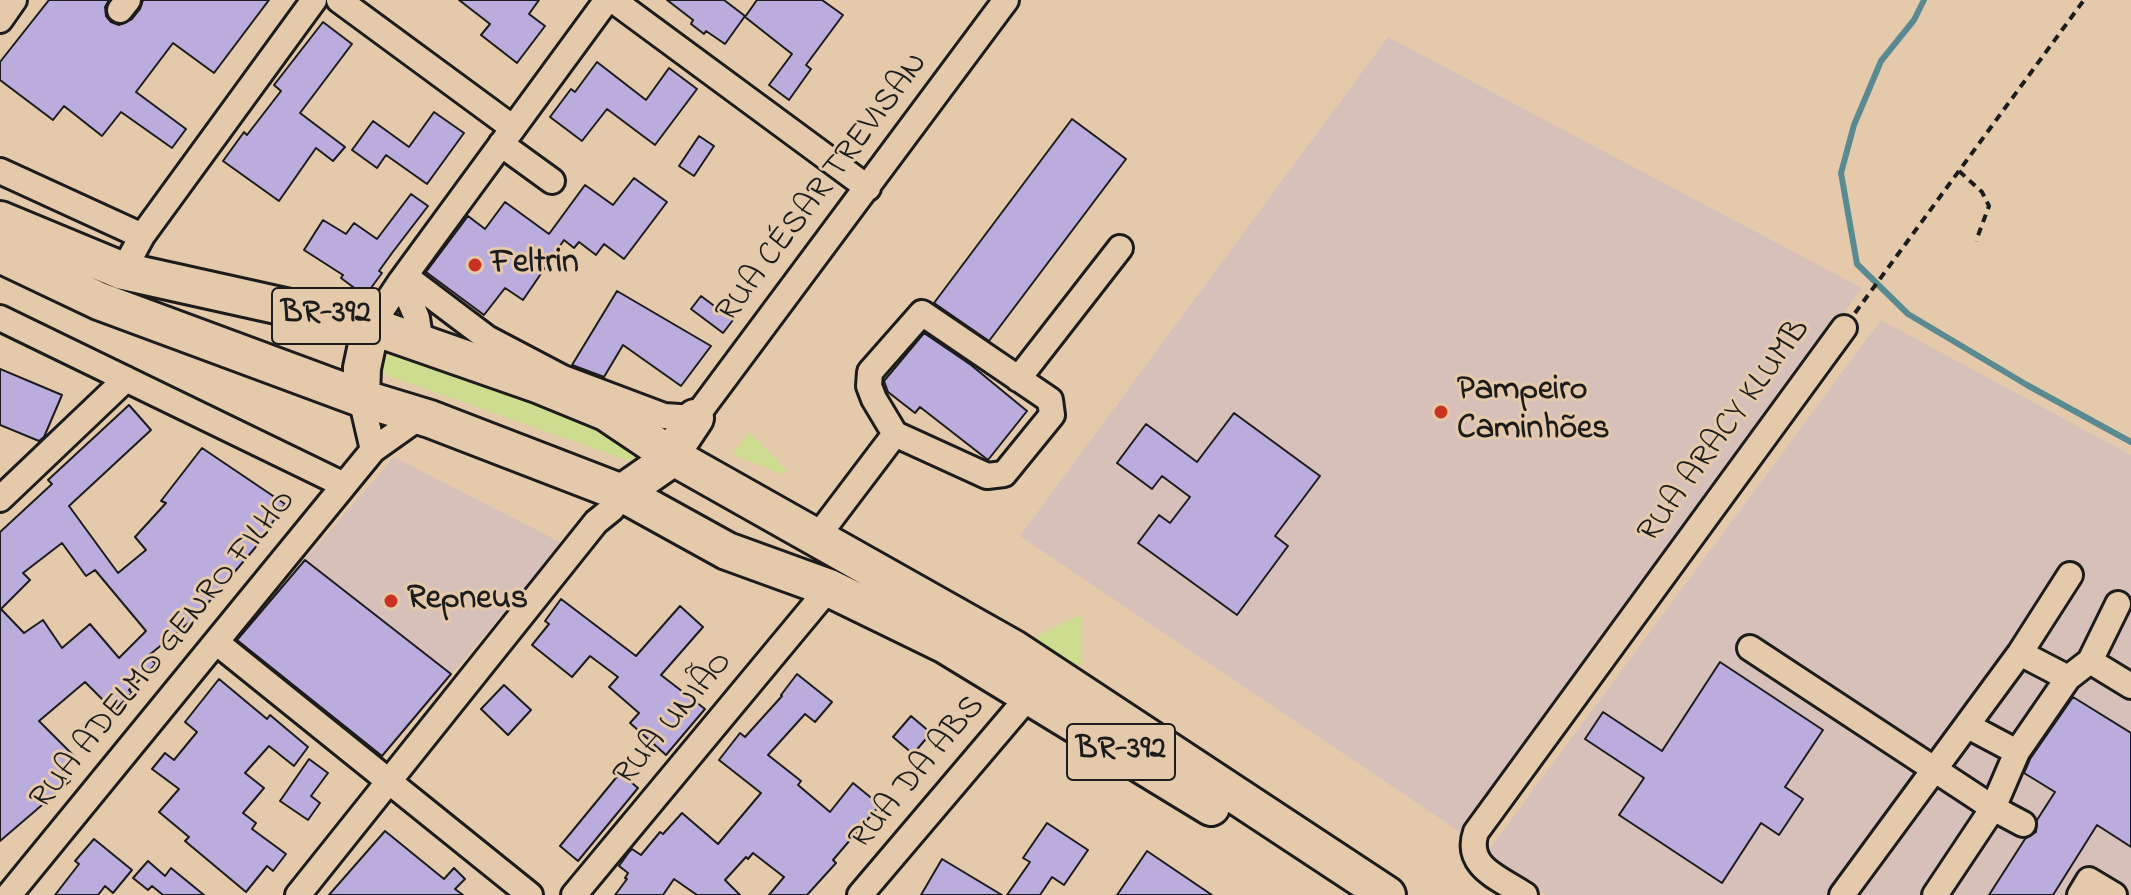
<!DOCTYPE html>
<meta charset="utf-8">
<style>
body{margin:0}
canvas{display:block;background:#e4c9ab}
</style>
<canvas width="2131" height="895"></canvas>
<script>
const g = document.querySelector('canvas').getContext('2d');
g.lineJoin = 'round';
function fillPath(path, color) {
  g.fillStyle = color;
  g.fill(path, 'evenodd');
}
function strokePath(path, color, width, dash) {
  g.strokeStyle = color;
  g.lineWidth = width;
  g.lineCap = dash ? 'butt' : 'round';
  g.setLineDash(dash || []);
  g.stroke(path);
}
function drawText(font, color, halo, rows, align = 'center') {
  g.font = font + ' "Indie Flower",sans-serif';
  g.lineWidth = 6;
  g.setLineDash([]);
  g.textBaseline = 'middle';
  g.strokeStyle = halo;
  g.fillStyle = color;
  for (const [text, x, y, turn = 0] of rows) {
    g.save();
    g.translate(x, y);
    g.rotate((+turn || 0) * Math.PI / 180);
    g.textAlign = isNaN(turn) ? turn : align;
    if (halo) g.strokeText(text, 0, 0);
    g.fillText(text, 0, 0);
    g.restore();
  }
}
const built = new Path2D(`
 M1388,37l474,251 -402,544 -440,-296z
 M1881,320l250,135v440h-585l-61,-40z
 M394,457l168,86 -183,217 -146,-118z`);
const green = new Path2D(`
 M395,354l189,62 57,35 -2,7 -9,3 -255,-90 1,-11z
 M749,432l38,38 -4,4 -50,-19z
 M1081,615l1,47 -8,8 -39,-27 5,-9z`);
const stream = new Path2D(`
 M1924,0l-10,20 -33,41 -27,64 -13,48 16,91 51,50 119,71 104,57`);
const building = new Path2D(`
 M49,0h60l-4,7 1,9 5,6 8,3 13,-6 8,-10 3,-9h126l-55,73 -41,-30 -37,49 50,37 -14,19 -51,-36 -19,24 -38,-30 -11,14 -53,-40v-18z
 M459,0h80l-10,14 16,12 -28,37 -36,-28 9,-11z
 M667,0h57l21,16 -20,28 -19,-13 -2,3 -13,-10 2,-4z
 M757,0h65l21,15 -37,50 5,4 -22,31 -20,-15 23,-31 -47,-37z
 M323,22l29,22 -52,69 45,34 -12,14 -17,-13 -37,53 -56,-40 21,-29 3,3 34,-44 -7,-6z
 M597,62l49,38 23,-32 28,21 -42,56 -48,-36 -25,32 -32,-24 21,-28 4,3z
 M434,112l30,21 -37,51 -41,-29 -9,13 -25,-18 21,-29 36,26z
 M1072,119l54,40 -137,182 -55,-38z
 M699,136l15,10 -20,30 -15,-10z
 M634,178l33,24 -43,57 -20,-15 -8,11 -17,-13 -5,6 -10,-8 -41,60 -18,-12 -21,27 -58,-43 42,-56 17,13 20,-27 44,32 36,-49 28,20z
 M411,194l17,12 -36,47 -13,18 3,2 -17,23 -24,-18 2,-3 -39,-25 19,-30 23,14 8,-11 23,16z
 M617,291l94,55 -30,40 -58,-41 -19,32 -32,-12z
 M701,296l32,24 -10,13 -32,-24z
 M924,333l47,32 56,46 -39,49 -68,-53 -5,6 -27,-21 -4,-11z
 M0,369l62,26 -18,42 -5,4 -39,-16z
 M129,405l22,25 -82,76 49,67 28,-23 -11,-13 31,-34 -5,-2 41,-53 83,56 -30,44 -59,69 -48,39 8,8 -27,26 3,3 -18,18 -29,-29 -46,39 36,36 -15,15 10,9 -70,60v-309l52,-48 -4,-4zM62,543l24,33 9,-6 51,61 -27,27 -29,-34 -28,24 -19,-28 -19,13 -23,-24 29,-29 -7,-7z
 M1234,413l86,63 -45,60 13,10 -51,69 -99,-72 21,-28 11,8 20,-26 -28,-21 -10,13 -35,-26 29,-39 51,38z
 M305,560l146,114 -69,82 -145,-116z
 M561,599l75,57 44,-50 23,21 -42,48 44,34 -39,46 -36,-32 9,-10 -30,-26 9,-10 -28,-21 -18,21 -40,-32 17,-21 -4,-3z
 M1720,662l103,68 -38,57 18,12 -24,36 -18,-12 -39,60 -103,-68 25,-37 -59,-39 18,-27 59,39z
 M797,674l35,28 -17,20 -10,-8 -37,41 33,26 -3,4 32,27 23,-29 27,22 -47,55 3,3 -29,32h-38l15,-18 -31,-24 -5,6 -2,-2 -21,23 15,15h-43l-23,-16 -11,16h-48l12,-16 -2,-1 3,-5 -9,-7 10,-14 3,-3 9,6 19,-23 3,2 19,-21 36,31 43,-51 -42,-33 21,-27 5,4 37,-41 -1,-1z
 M219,679l48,40 3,-4 38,32 -14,19 -25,-20 -24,27 19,15 -21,25 13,10 -4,6 34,25 -13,17 -6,-5 -21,26 -61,-51 4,-4 -30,-25 20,-23 -27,-20 13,-16 9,7 23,-28 -12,-10z
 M504,685l27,25 -23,25 -27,-26z
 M2073,697l58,36v114l-34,-22 -44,70h-64l36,-56 11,-7 1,-12 18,-28 -31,-19 6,-14z
 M911,716l20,17 -18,21 -20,-17z
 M309,759l19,14 -17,23 9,7 -12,17 -28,-19z
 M620,773l18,15 -60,73 -18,-15z
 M1047,823l41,27 -24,35 -12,-8 -12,18h-33l23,-33 -7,-4z
 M385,831l59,48 10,-11 11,11 -10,10 8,6h-134z
 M94,839l38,31 -19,23 -8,-7 -7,9h-43l24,-31 -4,-3z
 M1147,851l65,44h-95z
 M942,859l60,36h-81z
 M148,861l17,15 6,-8 33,27h-41l-11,-9 -4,4 -15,-12z`);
const path = new Path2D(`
 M1959,171l23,21 7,14 -13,35
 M1855,313l229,-313`);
const minor = new Path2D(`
 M339,0l174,128
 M613,0l255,188
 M120,10l8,-10
 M0,20l14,-20
 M501,144l51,37
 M0,171l142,65
 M123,271l19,-35 172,-236
 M405,276l82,62 76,40 101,38 31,2 311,-418
 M401,281l16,37 4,26
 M922,313l128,87 2,15 -48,59 -17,2 -92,-42 -21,-35 -5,-13 1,-14z
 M0,318l344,167
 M371,326l30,-45 206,-281
 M1018,379l102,-131
 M361,398l12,52
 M0,499l126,-120
 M817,537l78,-103
 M216,642l314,253
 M1750,648l243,160 30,16
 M2020,653l48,25
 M2090,661l41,25
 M1968,726l49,26
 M9,895l364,-445 45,-32 12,1
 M298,895l298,-373 16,-13 10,-16
 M574,895l255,-307
 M860,895l169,-199
 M1525,895c-25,-17 -61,-28 -49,-63l368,-504
 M1842,895l178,-242 50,-78
 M1935,895l58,-87 24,-56 51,-74 22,-17 28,-57
 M2080,895l9,-15 25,15`);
const highway = new Path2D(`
 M0,220l123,51 248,55 169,59 66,27 64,43 344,194 373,246
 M0,254l99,47 262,97 69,21 192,74 105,58 102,37 115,56 267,163
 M361,398l1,-30 9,-42
 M622,493l43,-30 30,-45`);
const markers = [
 [475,265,8,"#c8321e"],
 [1441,412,8,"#c8321e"],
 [391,601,8,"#c8321e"]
];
const shields = [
 [326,316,108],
 [1121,752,108]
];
const shieldNames = [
 ["BR-392",326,316],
 ["BR-392",1121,752]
];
const streetNames = [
 ["RUA CÉSAR TREVISAN",824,189,-53],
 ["RUA ARACY KLUMB",1726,432,-54],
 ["RUA ADELMO GENRO FILHO",165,651,-51],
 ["RUA UNIÃO",675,720,-50],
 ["RUA DA ABS",919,774,-50]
];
const poiNames = [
 ["Feltrin",491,265],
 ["Pampeiro",1457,392],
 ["Caminhões",1457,431],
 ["Repneus",407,601]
];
fillPath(built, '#d7c0ba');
fillPath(green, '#cedc8f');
strokePath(stream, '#5a8a91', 6);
fillPath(building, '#baacdc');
strokePath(building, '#1c1c1c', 2);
strokePath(minor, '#1c1c1c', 30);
strokePath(highway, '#1c1c1c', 42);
strokePath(path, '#1c1c1c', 4, [8, 6]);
strokePath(minor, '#e4c9ab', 24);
strokePath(highway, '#e4c9ab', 36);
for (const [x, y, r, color] of markers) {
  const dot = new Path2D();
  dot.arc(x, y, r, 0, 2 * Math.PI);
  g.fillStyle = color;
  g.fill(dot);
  strokePath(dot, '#e4c9ab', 3);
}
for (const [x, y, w] of shields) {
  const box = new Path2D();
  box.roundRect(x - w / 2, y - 28, w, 56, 6);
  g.fillStyle = '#e4c9ab';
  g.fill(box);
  strokePath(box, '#1c1c1c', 2);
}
drawText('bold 32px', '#1c1c1c', null, shieldNames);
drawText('34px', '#1c1c1c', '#e4c9ab', streetNames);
drawText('bold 34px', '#1c1c1c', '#e4c9ab', poiNames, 'left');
</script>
